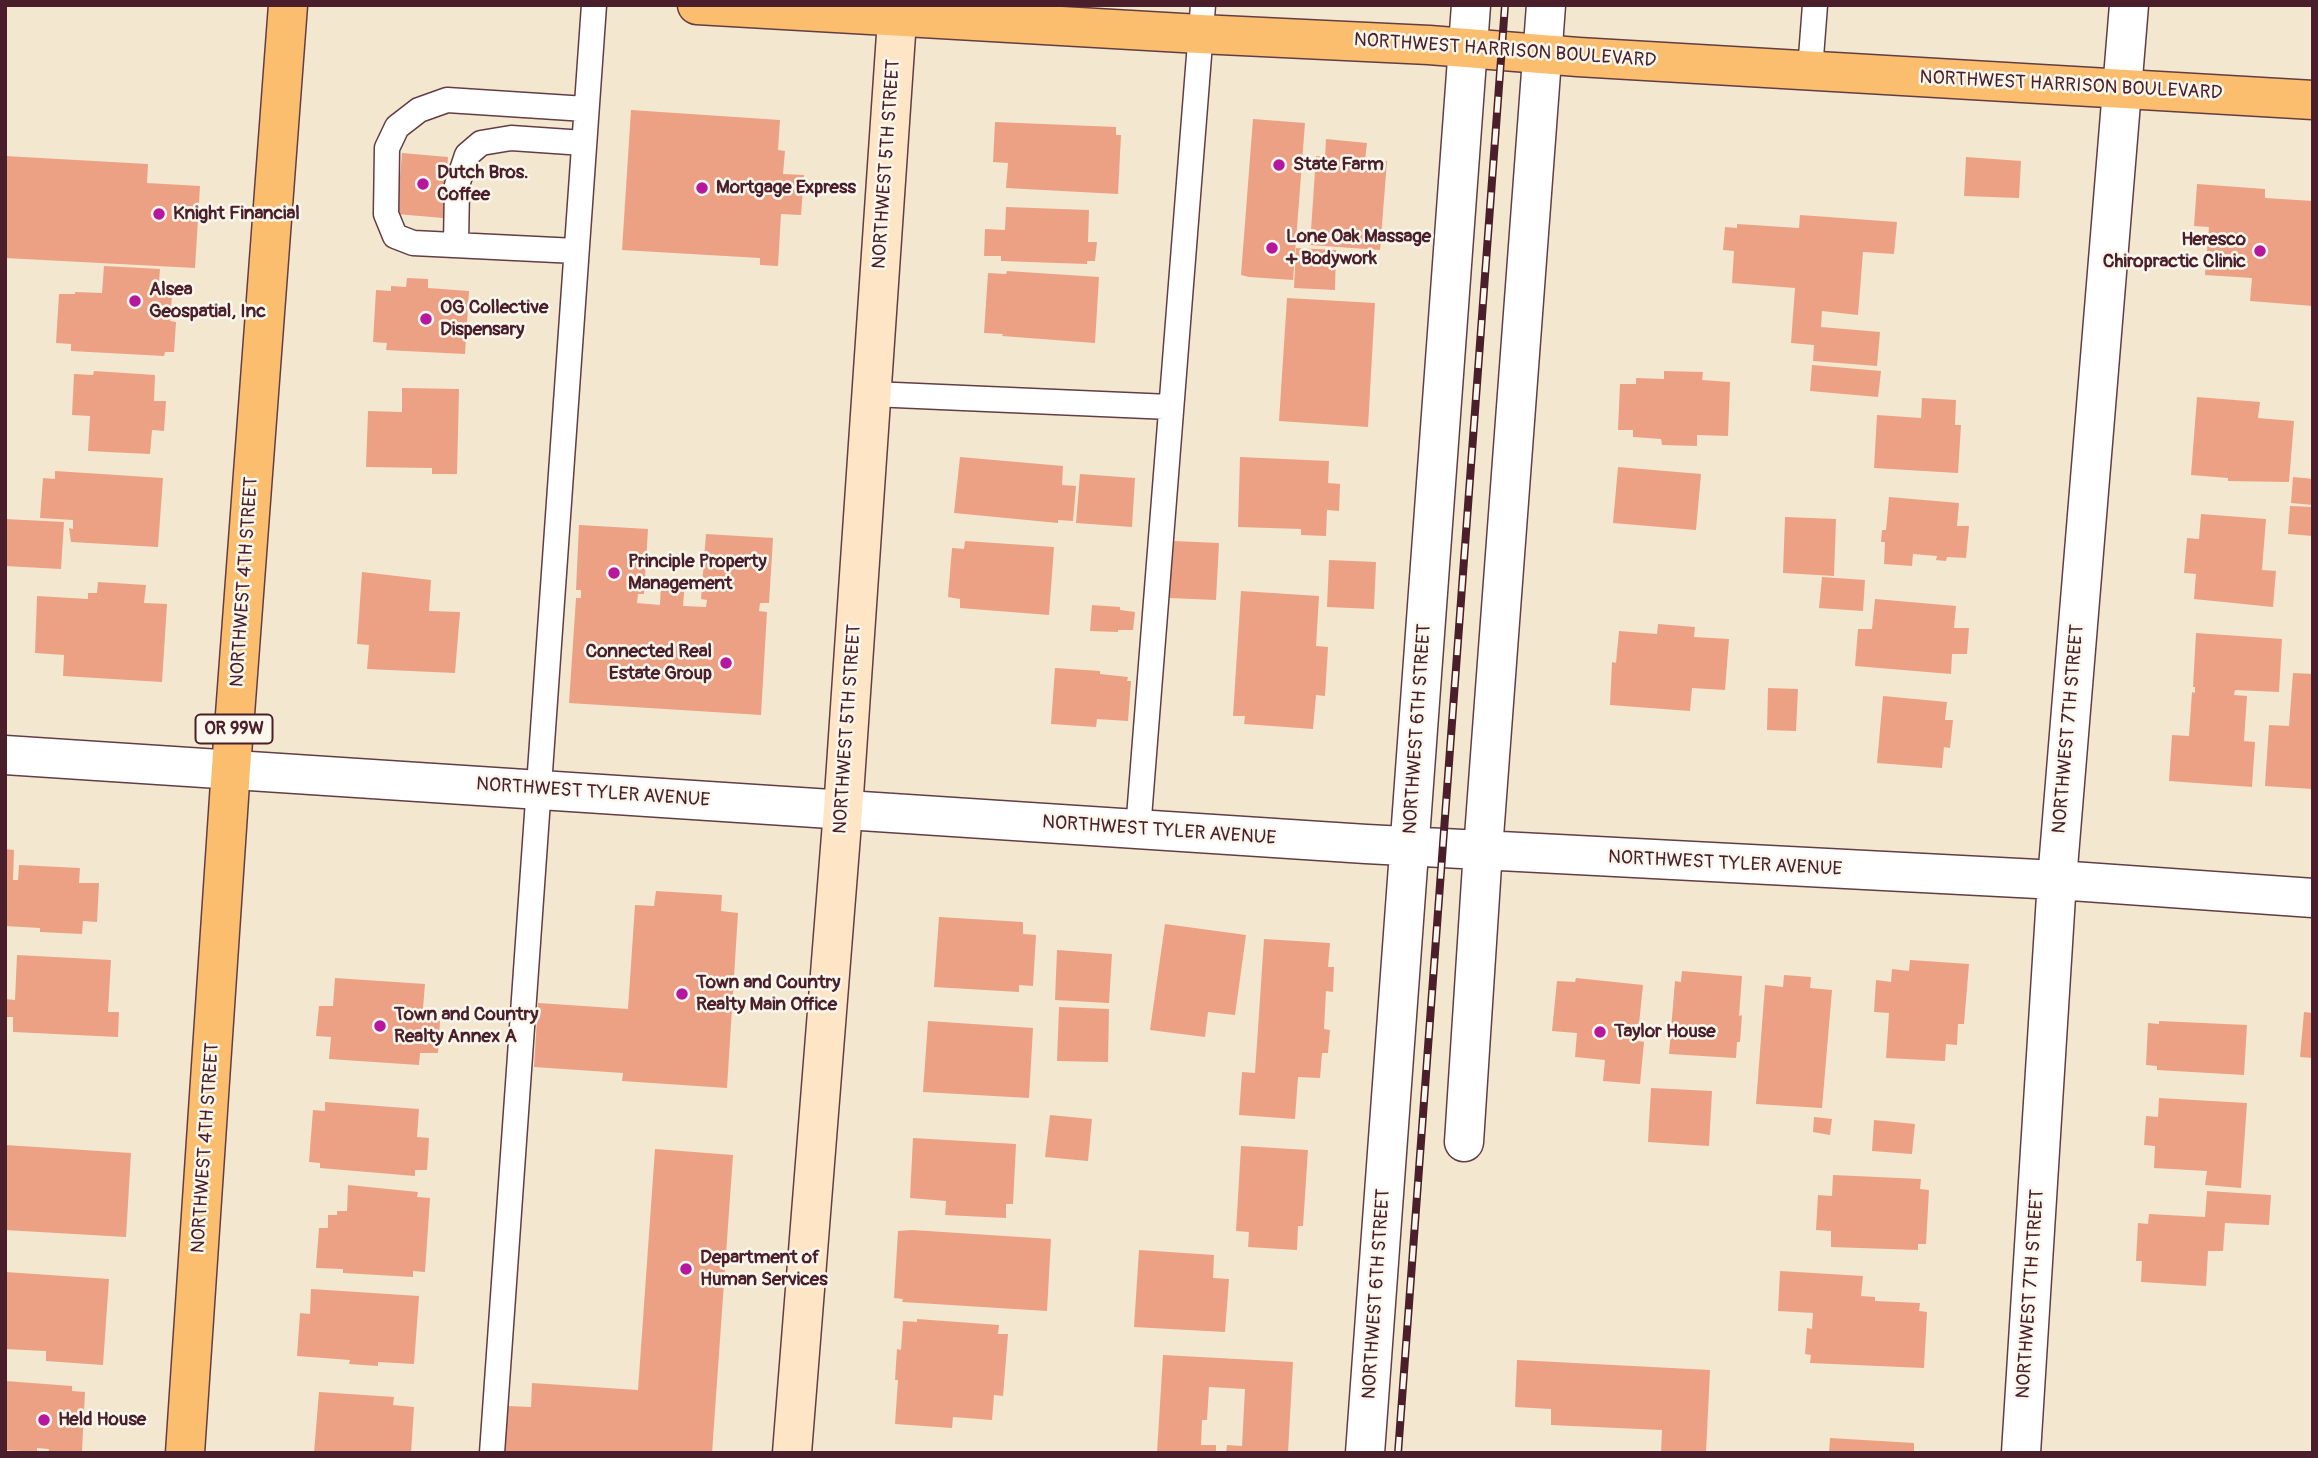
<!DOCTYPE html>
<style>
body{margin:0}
#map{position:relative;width:2318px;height:1458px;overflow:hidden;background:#f3e7cf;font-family:Pangolin,sans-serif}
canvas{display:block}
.frame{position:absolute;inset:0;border:7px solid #4a1f2b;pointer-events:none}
</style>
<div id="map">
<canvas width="2318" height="1458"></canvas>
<div class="frame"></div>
</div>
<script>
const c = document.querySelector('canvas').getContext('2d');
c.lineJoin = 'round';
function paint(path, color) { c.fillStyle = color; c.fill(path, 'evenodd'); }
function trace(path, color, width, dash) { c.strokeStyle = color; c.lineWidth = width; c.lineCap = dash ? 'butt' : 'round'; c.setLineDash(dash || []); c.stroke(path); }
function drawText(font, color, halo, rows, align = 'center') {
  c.font = font + ' Pangolin,sans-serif'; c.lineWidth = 5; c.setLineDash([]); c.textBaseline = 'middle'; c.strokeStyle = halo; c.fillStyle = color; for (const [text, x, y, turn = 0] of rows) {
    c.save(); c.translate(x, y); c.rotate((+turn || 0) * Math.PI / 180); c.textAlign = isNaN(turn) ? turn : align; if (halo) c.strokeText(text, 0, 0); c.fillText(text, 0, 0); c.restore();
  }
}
const building = new Path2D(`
 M 631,110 L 780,120 L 778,150 L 785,151 L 783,174 L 804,175 L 801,215 L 781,214 L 778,266 L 760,265 L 760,258 L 622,250 Z
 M 1253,119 L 1305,123 L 1293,280 L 1249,277 L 1241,275 Z
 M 995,122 L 1116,127 L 1116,135 L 1121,135 L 1118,194 L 1006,188 L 1008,163 L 993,162 Z
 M 1326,139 L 1367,143 L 1365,160 L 1387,161 L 1380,250 L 1310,245 L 1316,156 L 1325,157 Z
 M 402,153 L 448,157 L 443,218 L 397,214 Z
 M 5,156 L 148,164 L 147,183 L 200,186 L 195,268 L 5,258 Z
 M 1966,157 L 2021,161 L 2019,198 L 1964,196 Z
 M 2197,184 L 2265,189 L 2265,198 L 2313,201 L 2313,306 L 2250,301 L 2252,278 L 2205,275 L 2209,227 L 2194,226 Z
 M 1006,207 L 1089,210 L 1088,242 L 1097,242 L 1095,261 L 1087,261 L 1087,264 L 1001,261 L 1001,256 L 984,256 L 985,229 L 1005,230 Z
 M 1800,215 L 1897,222 L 1894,254 L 1863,252 L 1858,315 L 1822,311 L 1821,327 L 1880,332 L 1877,366 L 1813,361 L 1814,345 L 1791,343 L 1795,288 L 1732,283 L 1734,251 L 1723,250 L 1725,227 L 1737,228 L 1737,224 L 1799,228 Z
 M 1296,248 L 1336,250 L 1335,290 L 1294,288 Z
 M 104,266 L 160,269 L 158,295 L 172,295 L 170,321 L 176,322 L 174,352 L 165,352 L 164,356 L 71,351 L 71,344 L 56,343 L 59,294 L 75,294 L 75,292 L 102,293 Z
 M 1007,271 L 1099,277 L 1095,343 L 1002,336 L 1003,334 L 984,333 L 988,273 L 1006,274 Z
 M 407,278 L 428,279 L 428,288 L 469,291 L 465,354 L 386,350 L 387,343 L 373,342 L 376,290 L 391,291 L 391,286 L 406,287 Z
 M 1287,298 L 1375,303 L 1368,427 L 1279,421 Z
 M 1812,365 L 1881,371 L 1878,397 L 1810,391 Z
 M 94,371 L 155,375 L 154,401 L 166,401 L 164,431 L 152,430 L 150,454 L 88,451 L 90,416 L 72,415 L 74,374 L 93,375 Z
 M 1664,371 L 1703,372 L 1702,380 L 1730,382 L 1728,436 L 1697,435 L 1697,446 L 1662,445 L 1661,439 L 1633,437 L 1633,430 L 1618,430 L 1620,384 L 1636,384 L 1636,378 L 1664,379 Z
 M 402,388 L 459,389 L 457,474 L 432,474 L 432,468 L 366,467 L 368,411 L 402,412 Z
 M 2197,397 L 2260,402 L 2258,418 L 2294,421 L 2289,482 L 2228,481 L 2228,478 L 2191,475 Z
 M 1922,398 L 1956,400 L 1955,425 L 1961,425 L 1958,473 L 1874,468 L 1877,415 L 1921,418 Z
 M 960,457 L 1063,466 L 1062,485 L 1076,486 L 1073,521 L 1058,520 L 1058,523 L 954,513 Z
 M 1240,457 L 1329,461 L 1328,483 L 1340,484 L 1339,511 L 1327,510 L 1326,536 L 1301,535 L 1301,529 L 1238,527 Z
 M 1618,467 L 1701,474 L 1696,530 L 1613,523 Z
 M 55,471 L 163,478 L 158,547 L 71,542 L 69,528 L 73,529 L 73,520 L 40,518 L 43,478 L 55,479 Z
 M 1080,474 L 1135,478 L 1132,527 L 1076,523 Z
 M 2293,477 L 2313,479 L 2313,505 L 2291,503 Z
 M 1889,497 L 1959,503 L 1957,526 L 1969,526 L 1966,558 L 1947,557 L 1946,561 L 1936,560 L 1937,556 L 1913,554 L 1912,566 L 1884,564 L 1885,542 L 1881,542 L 1882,530 L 1886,530 Z
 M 2290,506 L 2313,507 L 2313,536 L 2288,534 Z
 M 2201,514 L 2266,519 L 2262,570 L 2276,571 L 2273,607 L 2194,599 L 2196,574 L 2184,573 L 2187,538 L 2199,539 Z
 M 1785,517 L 1836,519 L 1834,576 L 1783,573 Z
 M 5,519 L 64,522 L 61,569 L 5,566 Z
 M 579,525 L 648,529 L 644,594 L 638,594 L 637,603 L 660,605 L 661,580 L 685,581 L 683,606 L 706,607 L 707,600 L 701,599 L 706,534 L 773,538 L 769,603 L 760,603 L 759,611 L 767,612 L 761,715 L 569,703 L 576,598 L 581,598 L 581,590 L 576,590 Z
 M 965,541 L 1054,547 L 1049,615 L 960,608 L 960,599 L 948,597 L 952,548 L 964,549 Z
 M 1173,541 L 1219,543 L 1216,600 L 1169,598 Z
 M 1329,560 L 1376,562 L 1374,609 L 1327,607 Z
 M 362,572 L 431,580 L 429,611 L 460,612 L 455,673 L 367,669 L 369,645 L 357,644 Z
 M 1822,577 L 1865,580 L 1863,611 L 1819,608 Z
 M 98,582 L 146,585 L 144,603 L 167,604 L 162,682 L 63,676 L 64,655 L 35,653 L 37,596 L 88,599 L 88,593 L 97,593 Z
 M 1241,591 L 1319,596 L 1316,646 L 1328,647 L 1325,696 L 1316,695 L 1313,729 L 1244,724 L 1245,716 L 1233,716 Z
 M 1875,599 L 1956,606 L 1954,628 L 1969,628 L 1967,654 L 1952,654 L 1951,674 L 1855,666 L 1858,629 L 1872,629 Z
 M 1092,605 L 1120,607 L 1120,610 L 1135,612 L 1133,630 L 1118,630 L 1118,632 L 1090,631 Z
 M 1658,624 L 1695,627 L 1694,637 L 1729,639 L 1725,690 L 1692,688 L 1690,711 L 1610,705 L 1612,662 L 1616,663 L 1619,631 L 1657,634 Z
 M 2196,633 L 2282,639 L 2279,692 L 2235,690 L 2234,695 L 2247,696 L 2244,741 L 2255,742 L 2252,787 L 2169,781 L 2172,735 L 2189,736 L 2192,692 L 2195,693 L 2195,687 L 2193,687 Z
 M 1055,668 L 1100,671 L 1100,674 L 1128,677 L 1127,681 L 1131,681 L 1128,721 L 1097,719 L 1096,727 L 1051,724 Z
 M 2293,673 L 2313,674 L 2313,789 L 2265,786 L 2269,725 L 2289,726 Z
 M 1768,688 L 1798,689 L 1796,731 L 1767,730 Z
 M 1883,696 L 1947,702 L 1945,720 L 1953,720 L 1950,748 L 1944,747 L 1942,768 L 1877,763 Z
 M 5,849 L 14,850 L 13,880 L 18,880 L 19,865 L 80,868 L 79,883 L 99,883 L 97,922 L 83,921 L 82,934 L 40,932 L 40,928 L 5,926 Z
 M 656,891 L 722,895 L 721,911 L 738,913 L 727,1088 L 622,1081 L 623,1073 L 534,1067 L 538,1003 L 628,1009 L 635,905 L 654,906 Z
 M 939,917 L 1023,922 L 1023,934 L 1036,935 L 1033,986 L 1019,985 L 1019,992 L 934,987 Z
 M 1165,924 L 1246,935 L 1235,1015 L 1208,1012 L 1205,1037 L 1150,1030 Z
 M 1264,939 L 1330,943 L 1328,967 L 1334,967 L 1333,992 L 1326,991 L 1324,1029 L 1330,1030 L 1328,1053 L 1322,1053 L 1320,1078 L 1298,1077 L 1295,1119 L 1239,1115 L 1242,1072 L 1255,1073 Z
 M 1057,950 L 1112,954 L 1109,1003 L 1055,1000 Z
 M 17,955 L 111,960 L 108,1012 L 119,1012 L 118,1037 L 13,1032 L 13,1017 L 5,1017 L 5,999 L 15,1000 Z
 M 1910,960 L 1969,964 L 1964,1024 L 1958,1024 L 1957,1045 L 1946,1044 L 1945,1061 L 1886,1058 L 1889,1013 L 1874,1012 L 1876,980 L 1891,982 L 1892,969 L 1909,971 Z
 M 1682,971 L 1742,976 L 1739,1016 L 1742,1015 L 1740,1042 L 1737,1042 L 1736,1058 L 1669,1054 L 1675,981 L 1681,982 Z
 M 1784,975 L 1811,977 L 1810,988 L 1832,990 L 1822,1108 L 1756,1104 L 1765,985 L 1783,987 Z
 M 335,978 L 425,984 L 422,1020 L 440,1021 L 438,1053 L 420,1053 L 419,1065 L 329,1059 L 331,1037 L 316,1036 L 319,1006 L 333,1006 Z
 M 1576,978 L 1643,985 L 1639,1024 L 1635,1024 L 1634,1040 L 1644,1042 L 1640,1084 L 1603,1081 L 1605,1060 L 1575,1057 L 1577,1033 L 1552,1031 L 1557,981 L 1575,982 Z
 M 1059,1007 L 1109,1009 L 1108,1062 L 1057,1061 Z
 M 2304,1012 L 2313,1013 L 2313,1058 L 2300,1057 Z
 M 928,1021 L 1033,1028 L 1029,1098 L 923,1092 Z
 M 2159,1021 L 2247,1025 L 2244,1075 L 2157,1070 L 2157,1066 L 2146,1065 L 2148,1023 L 2159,1024 Z
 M 1651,1088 L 1712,1091 L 1709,1146 L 1648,1142 Z
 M 2159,1098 L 2247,1103 L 2241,1188 L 2205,1185 L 2207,1171 L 2154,1168 L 2155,1146 L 2144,1145 L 2146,1116 L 2158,1117 Z
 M 325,1102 L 419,1109 L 417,1137 L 429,1138 L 427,1170 L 415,1170 L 415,1176 L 320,1168 L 320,1163 L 309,1162 L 313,1110 L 325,1111 Z
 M 1050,1115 L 1092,1119 L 1088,1161 L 1045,1157 Z
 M 1814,1117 L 1832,1119 L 1830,1135 L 1813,1132 Z
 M 1874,1120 L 1915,1124 L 1912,1154 L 1872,1151 Z
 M 913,1138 L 1016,1144 L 1013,1204 L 1006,1204 L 1006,1218 L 945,1215 L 946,1201 L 910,1198 Z
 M 5,1145 L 131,1153 L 126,1237 L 5,1230 Z
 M 1241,1146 L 1308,1150 L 1303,1226 L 1298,1226 L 1297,1250 L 1248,1247 L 1249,1232 L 1236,1231 Z
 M 655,1149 L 733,1155 L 712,1453 L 505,1453 L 508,1406 L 531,1407 L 532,1383 L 638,1390 Z
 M 1833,1175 L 1921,1179 L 1920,1189 L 1929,1190 L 1926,1244 L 1918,1244 L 1918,1250 L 1831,1247 L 1831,1231 L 1816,1230 L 1818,1195 L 1832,1196 Z
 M 348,1185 L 418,1192 L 417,1197 L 430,1198 L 425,1272 L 413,1271 L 413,1277 L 343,1273 L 343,1269 L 316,1268 L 319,1228 L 328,1228 L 328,1215 L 337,1215 L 337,1211 L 347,1211 Z
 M 2207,1191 L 2271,1195 L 2269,1225 L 2225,1223 L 2223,1251 L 2208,1251 L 2206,1286 L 2141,1282 L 2142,1261 L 2136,1261 L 2138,1223 L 2148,1224 L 2149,1214 L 2205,1217 Z
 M 912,1230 L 1051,1239 L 1047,1311 L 902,1302 L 903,1299 L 894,1298 L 898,1231 Z
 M 1139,1250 L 1214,1255 L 1213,1278 L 1229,1279 L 1225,1332 L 1134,1327 Z
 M 1780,1271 L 1863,1276 L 1861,1296 L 1875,1297 L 1875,1301 L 1920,1303 L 1919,1311 L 1927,1312 L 1924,1368 L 1810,1363 L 1811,1355 L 1805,1354 L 1807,1328 L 1812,1329 L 1813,1313 L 1778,1311 Z
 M 5,1272 L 109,1279 L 103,1365 L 46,1361 L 46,1351 L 5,1349 Z
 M 311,1289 L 419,1296 L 414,1364 L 378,1362 L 378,1366 L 349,1364 L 350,1360 L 297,1356 L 300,1313 L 310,1314 Z
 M 917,1319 L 999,1325 L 998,1334 L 1008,1334 L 1003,1396 L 994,1395 L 992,1420 L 953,1417 L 952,1428 L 895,1424 L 898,1380 L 895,1380 L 897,1349 L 901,1350 L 903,1321 L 917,1322 Z
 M 1163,1355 L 1293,1362 L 1288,1453 L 1226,1453 L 1227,1445 L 1242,1446 L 1245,1389 L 1209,1387 L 1207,1420 L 1202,1420 L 1201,1445 L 1216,1445 L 1216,1453 L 1157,1453 Z
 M 1517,1360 L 1710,1370 L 1706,1453 L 1661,1453 L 1662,1430 L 1551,1425 L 1551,1409 L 1515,1407 Z
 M 5,1381 L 72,1386 L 72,1391 L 85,1392 L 82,1451 L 48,1453 L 49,1449 L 37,1448 L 37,1452 L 5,1450 Z
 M 319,1392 L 394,1397 L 393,1405 L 414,1407 L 411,1453 L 314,1453 Z
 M 1830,1438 L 1914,1443 L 1914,1453 L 1829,1453 Z`);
const lane = new Path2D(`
 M 1810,70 L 1815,5
 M 456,245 L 457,185 L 467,155 L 481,143 L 511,138 L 584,143
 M 576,251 L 413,243 L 395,236 L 386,214 L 387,148 L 397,127 L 419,110 L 447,100 L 586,109
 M 872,394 L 1170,407
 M 1138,830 L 1203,5
 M 492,1453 L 594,5`);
const street = new Path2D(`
 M 5,755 L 1366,844 L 2057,880 L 2313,898
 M 1464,1142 L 1483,850 L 1546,5
 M 1365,1453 L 1471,5
 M 2021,1453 L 2057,880 L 2129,5`);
const secondary = new Path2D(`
 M 792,1453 L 843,810 L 898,5`);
const primary = new Path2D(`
 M 697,5 L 1200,34 L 1429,45 L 1578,57 L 2313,100`);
const highway = new Path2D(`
 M 185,1453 L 231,768 L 288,5`);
const rail = new Path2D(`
 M 1398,1453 L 1505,5`);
const markers = [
 [1279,165,7,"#b5179e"],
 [423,184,7,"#b5179e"],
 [702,188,7,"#b5179e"],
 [159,214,7,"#b5179e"],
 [1272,248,7,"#b5179e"],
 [2260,251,7,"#b5179e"],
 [135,301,7,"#b5179e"],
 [426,319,7,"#b5179e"],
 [614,573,7,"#b5179e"],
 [726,663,7,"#b5179e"],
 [682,994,7,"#b5179e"],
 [380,1026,7,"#b5179e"],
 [1600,1032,7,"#b5179e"],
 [686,1269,7,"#b5179e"],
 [44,1420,7,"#b5179e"]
];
const shields = [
 [234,729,77]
];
const shieldNames = [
 ["OR 99W",234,729]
];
const streetNames = [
 ["NORTHWEST HARRISON BOULEVARD",1505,51,4],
 ["NORTHWEST HARRISON BOULEVARD",2071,86,3],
 ["NORTHWEST 5TH STREET",887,164,-86],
 ["NORTHWEST 4TH STREET",245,582,-86],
 ["NORTHWEST 5TH STREET",848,729,-86],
 ["NORTHWEST 6TH STREET",1418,729,-86],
 ["NORTHWEST 7TH STREET",2069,729,-85],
 ["NORTHWEST TYLER AVENUE",593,793,4],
 ["NORTHWEST TYLER AVENUE",1159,831,4],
 ["NORTHWEST TYLER AVENUE",1725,864,3],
 ["NORTHWEST 4TH STREET",206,1148,-86],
 ["NORTHWEST 6TH STREET",1377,1294,-86],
 ["NORTHWEST 7TH STREET",2031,1294,-86]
];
const poiNames = [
 ["State Farm",1293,165],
 ["Dutch Bros.",437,173],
 ["Coffee",437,195],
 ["Mortgage Express",716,188],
 ["Knight Financial",173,214],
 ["Lone Oak Massage",1286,237],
 ["+ Bodywork",1286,259],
 ["Heresco",2246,240,"right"],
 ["Chiropractic Clinic",2246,262,"right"],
 ["Alsea",149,290],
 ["Geospatial, Inc",149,312],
 ["OG Collective",440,308],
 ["Dispensary",440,330],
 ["Principle Property",628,562],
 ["Management",628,584],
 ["Connected Real",712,652,"right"],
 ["Estate Group",712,674,"right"],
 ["Town and Country",696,983],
 ["Realty Main Office",696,1005],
 ["Town and Country",394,1015],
 ["Realty Annex A",394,1037],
 ["Taylor House",1614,1032],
 ["Department of",700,1258],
 ["Human Services",700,1280],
 ["Held House",58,1420]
];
paint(building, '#eca185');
trace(lane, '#633d44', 27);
trace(street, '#633d44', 41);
trace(secondary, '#633d44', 41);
trace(primary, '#633d44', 41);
trace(highway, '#633d44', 41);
trace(lane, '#fff', 24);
trace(street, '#fff', 38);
trace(secondary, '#fde5c5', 38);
trace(primary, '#fbbd6e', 38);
trace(highway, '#fbbd6e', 38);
trace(rail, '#4a1f2b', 8);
trace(rail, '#fbf7ec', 5, [16]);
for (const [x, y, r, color] of markers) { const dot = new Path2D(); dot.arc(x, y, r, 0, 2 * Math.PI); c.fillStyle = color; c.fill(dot); trace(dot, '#fbf7ec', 2.5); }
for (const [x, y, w] of shields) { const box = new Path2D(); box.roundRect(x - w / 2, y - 14.5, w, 29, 5); c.fillStyle = '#fbf7ec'; c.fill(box); trace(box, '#4a1f2b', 2); }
drawText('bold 18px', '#4a1f2b', null, shieldNames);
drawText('19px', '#4a1f2b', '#fbf7ec', streetNames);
drawText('bold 19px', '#4a1f2b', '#fbf7ec', poiNames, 'left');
</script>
